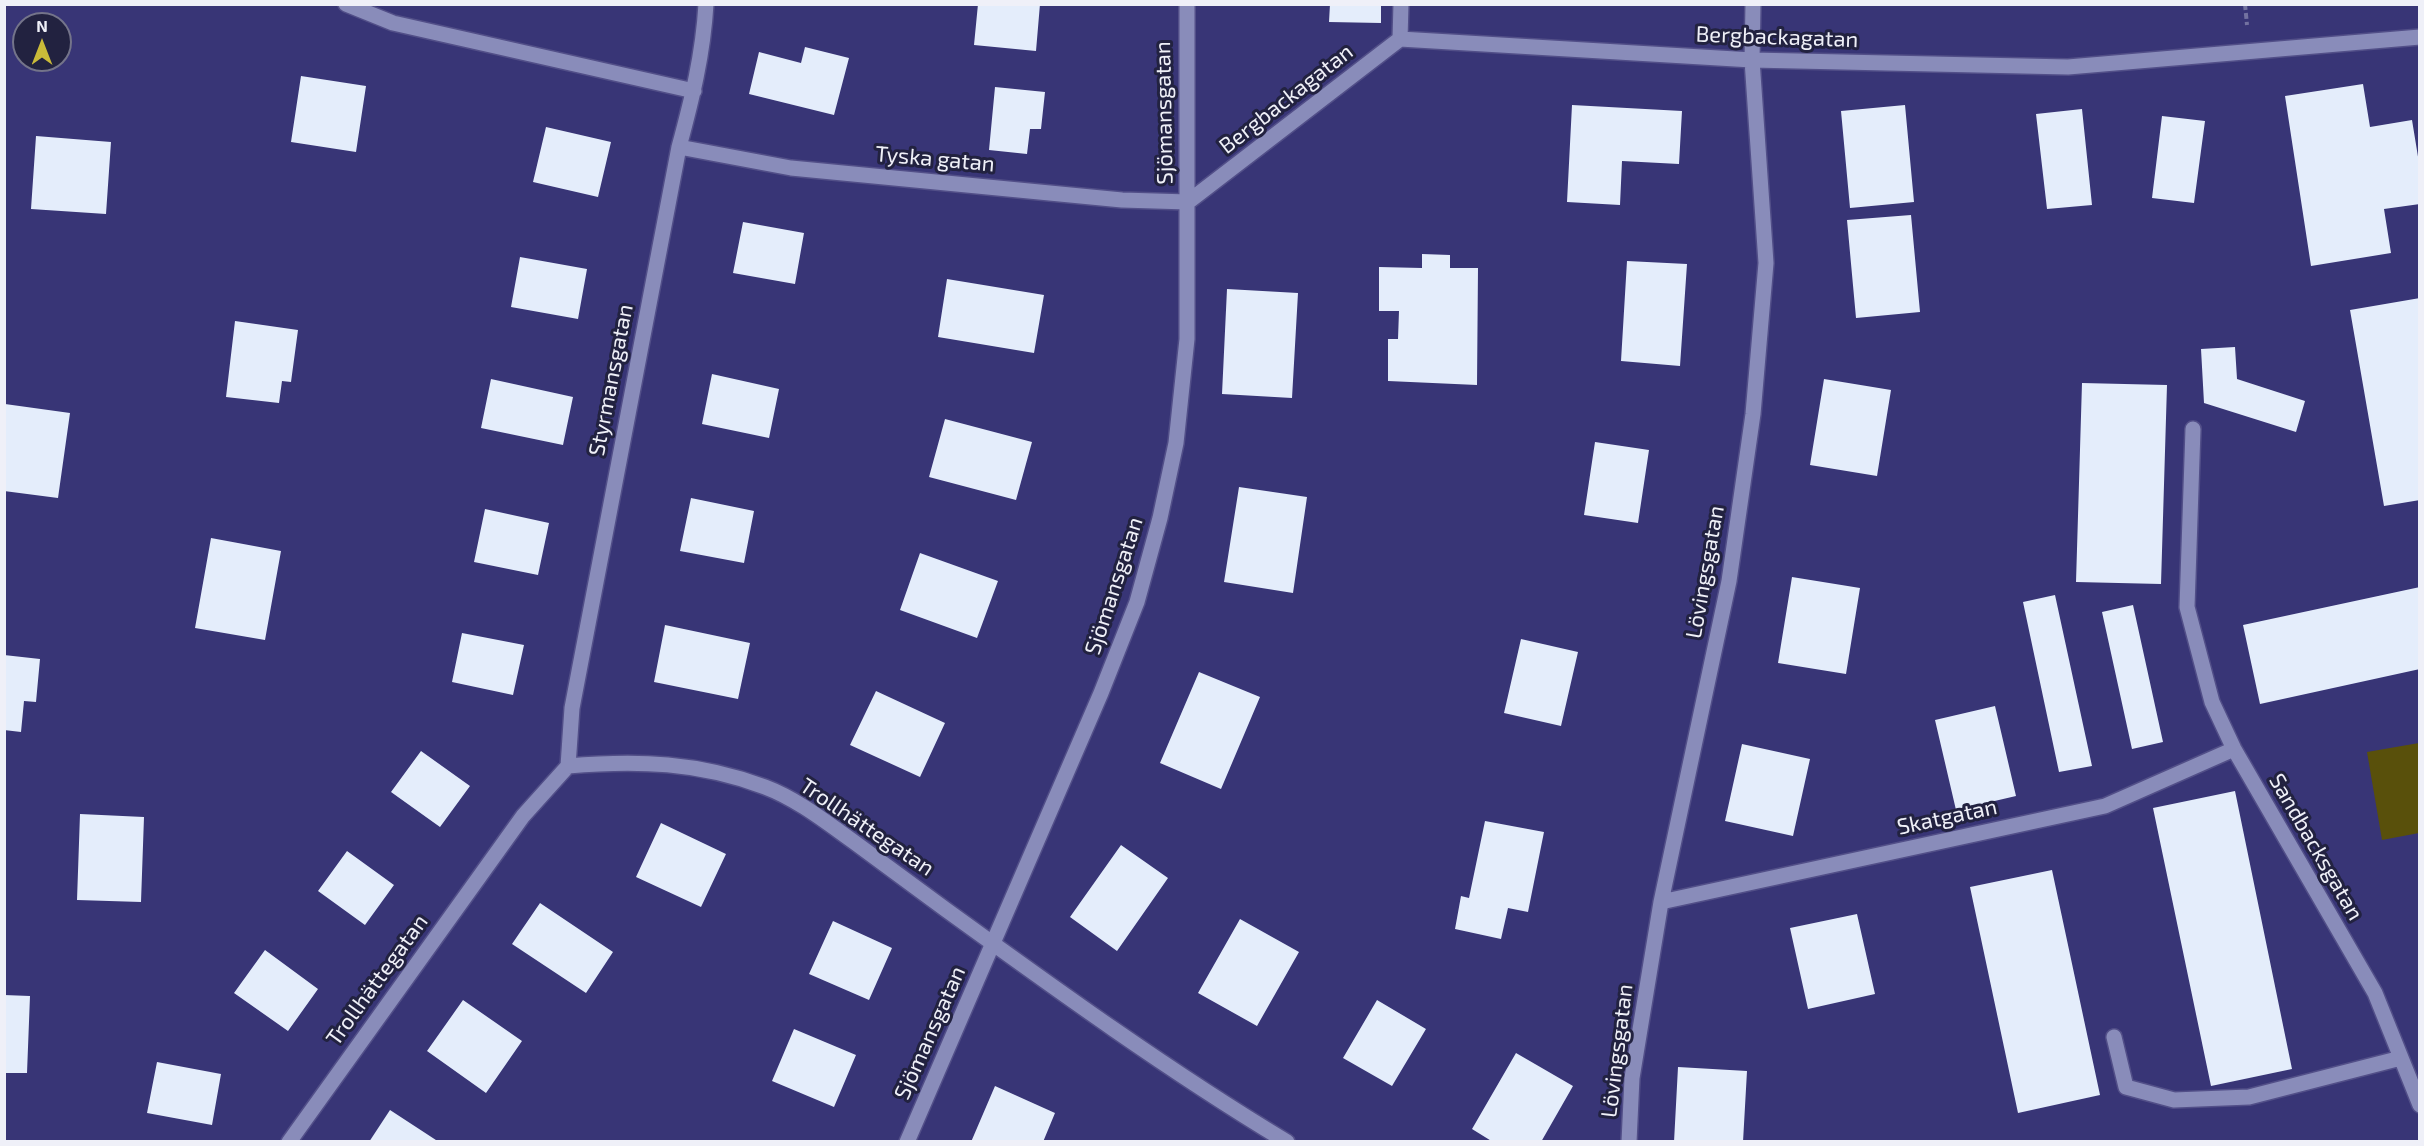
<!DOCTYPE html>
<meta charset="utf-8">
<style>
body{margin:0}
#map{position:relative;width:2424px;height:1146px;overflow:hidden;background:#383576;font-family:"Exo 2",sans-serif}
canvas{display:block}
.frame{position:absolute;inset:0;border:6px solid #eff0f8;pointer-events:none}
.north{position:absolute;left:12px;top:12px;width:60px;height:60px;box-sizing:border-box;background:#222240;border:2px solid #74748a;border-radius:50%;rotate:0deg;font-size:16px;font-weight:700;line-height:24px;text-align:center;color:#eff0f8}
.north::after{content:'';display:block;margin:auto;width:21px;height:27px;background:#caba39;clip-path:polygon(50% 0,100% 100%,50% 72%,0 100%)}
</style>
<div id="map">
<canvas width="2424" height="1146"></canvas>
<div class="frame"></div>
<div class="north">N</div>
</div>
<script>
const c = document.querySelector('canvas').getContext('2d');
c.lineJoin = 'round';
function paint(path, color) { c.fillStyle = color; c.fill(path, 'evenodd'); }
function trace(path, color, width, dash) { c.strokeStyle = color; c.lineWidth = width; c.lineCap = dash ? 'butt' : 'round'; c.setLineDash(dash || []); c.stroke(path); }
function drawText(font, color, halo, rows, align = 'center') {
  c.font = font + ' "Exo 2",sans-serif'; c.lineWidth = 6; c.setLineDash([]); c.textBaseline = 'middle'; c.strokeStyle = halo; c.fillStyle = color; for (const [text, x, y, turn = 0] of rows) {
    c.save(); c.translate(x, y); c.rotate((+turn || 0) * Math.PI / 180); c.textAlign = isNaN(turn) ? turn : align; if (halo) c.strokeText(text, 0, 0); c.fillText(text, 0, 0); c.restore();
  }
}
const green = new Path2D(`
 M 2419,743 L 2419,833 L 2382,840 L 2367,752 Z`);
const building = new Path2D(`
 M 978,4 L 1040,4 L 1036,51 L 974,45 Z
 M 1330,4 L 1381,4 L 1381,23 L 1329,22 Z
 M 805,47 L 849,58 L 834,115 L 749,94 L 759,52 L 801,63 Z
 M 301,76 L 366,86 L 356,152 L 291,142 Z
 M 2363,84 L 2370,127 L 2412,120 L 2420,169 L 2420,204 L 2384,209 L 2391,253 L 2311,266 L 2285,96 Z
 M 995,87 L 1045,92 L 1041,129 L 1030,129 L 1027,154 L 989,150 Z
 M 1572,105 L 1682,111 L 1679,164 L 1622,161 L 1620,205 L 1567,202 Z
 M 1905,105 L 1914,202 L 1850,208 L 1841,111 Z
 M 2082,109 L 2092,205 L 2047,209 L 2036,114 Z
 M 2162,116 L 2205,121 L 2194,203 L 2152,198 Z
 M 546,127 L 611,142 L 598,197 L 533,182 Z
 M 36,136 L 111,142 L 106,214 L 31,209 Z
 M 1911,215 L 1920,312 L 1856,318 L 1847,220 Z
 M 743,222 L 804,233 L 795,284 L 733,273 Z
 M 1422,254 L 1450,255 L 1450,268 L 1478,268 L 1477,385 L 1388,381 L 1388,339 L 1398,339 L 1399,311 L 1379,311 L 1379,267 L 1422,268 Z
 M 520,257 L 587,269 L 578,319 L 511,307 Z
 M 1627,261 L 1687,264 L 1680,366 L 1621,361 Z
 M 947,279 L 1044,295 L 1034,353 L 938,337 Z
 M 1227,289 L 1298,293 L 1292,398 L 1222,394 Z
 M 2420,298 L 2420,500 L 2384,506 L 2350,310 Z
 M 235,321 L 298,330 L 291,382 L 282,381 L 279,403 L 226,397 Z
 M 2235,347 L 2237,379 L 2305,401 L 2296,432 L 2204,403 L 2201,349 Z
 M 712,374 L 779,389 L 769,438 L 702,424 Z
 M 491,379 L 573,397 L 563,445 L 481,428 Z
 M 1824,379 L 1891,390 L 1877,476 L 1810,465 Z
 M 2082,383 L 2167,385 L 2161,584 L 2076,582 Z
 M 5,404 L 70,413 L 58,498 L 4,491 Z
 M 945,419 L 1032,442 L 1016,500 L 929,477 Z
 M 1595,442 L 1649,450 L 1638,523 L 1584,515 Z
 M 1239,487 L 1307,497 L 1293,593 L 1224,582 Z
 M 691,498 L 754,511 L 744,563 L 680,551 Z
 M 485,509 L 549,523 L 538,575 L 474,562 Z
 M 211,538 L 281,551 L 265,640 L 195,628 Z
 M 920,553 L 998,581 L 977,638 L 900,610 Z
 M 1792,577 L 1860,588 L 1846,674 L 1778,663 Z
 M 2420,587 L 2420,669 L 2260,704 L 2243,625 Z
 M 2055,595 L 2092,766 L 2059,772 L 2023,602 Z
 M 2133,605 L 2163,742 L 2132,749 L 2102,612 Z
 M 665,625 L 750,643 L 738,699 L 654,682 Z
 M 462,633 L 524,645 L 513,695 L 452,682 Z
 M 1521,639 L 1578,652 L 1561,726 L 1504,713 Z
 M 4,655 L 40,659 L 36,702 L 24,701 L 21,732 L 4,730 Z
 M 1199,672 L 1260,697 L 1221,789 L 1160,763 Z
 M 876,691 L 945,723 L 920,777 L 850,745 Z
 M 1995,706 L 2016,796 L 1956,810 L 1935,720 Z
 M 1742,744 L 1810,759 L 1793,836 L 1725,821 Z
 M 421,751 L 470,786 L 440,827 L 391,792 Z
 M 2235,791 L 2292,1069 L 2211,1086 L 2153,808 Z
 M 80,814 L 144,817 L 141,902 L 77,900 Z
 M 1485,821 L 1544,832 L 1528,912 L 1508,908 L 1501,939 L 1455,929 L 1461,896 L 1469,898 Z
 M 661,823 L 726,854 L 701,907 L 636,877 Z
 M 1121,845 L 1168,878 L 1117,951 L 1070,917 Z
 M 347,851 L 394,885 L 365,925 L 318,891 Z
 M 2052,870 L 2100,1095 L 2018,1113 L 1970,887 Z
 M 540,903 L 613,952 L 586,993 L 512,944 Z
 M 1857,914 L 1875,994 L 1808,1009 L 1790,928 Z
 M 1240,919 L 1299,952 L 1257,1026 L 1198,993 Z
 M 833,921 L 892,948 L 869,1000 L 809,974 Z
 M 265,950 L 318,989 L 288,1031 L 234,993 Z
 M 4,995 L 30,996 L 27,1073 L 4,1073 Z
 M 463,1000 L 522,1041 L 486,1093 L 427,1051 Z
 M 1377,1000 L 1426,1029 L 1392,1086 L 1343,1058 Z
 M 794,1029 L 856,1055 L 834,1107 L 772,1081 Z
 M 1516,1053 L 1573,1086 L 1541,1142 L 1493,1142 L 1472,1129 Z
 M 157,1062 L 221,1074 L 212,1125 L 147,1113 Z
 M 1678,1067 L 1747,1071 L 1743,1142 L 1674,1142 Z
 M 995,1086 L 1055,1113 L 1043,1142 L 971,1142 Z
 M 390,1110 L 439,1142 L 369,1142 Z`);
const path = new Path2D(`
 M 2245,4 L 2247,25`);
const minor = new Path2D(`
 M 346,4 L 393,23 L 694,91
 M 1400,39 L 1401,4
 M 679,147 L 791,168 L 1122,200 L 1188,202 L 1400,39 L 1752,60 L 2068,67 L 2420,37
 M 2193,429 L 2187,607 L 2212,702 L 2234,749 L 2375,993 L 2420,1105
 M 568,766 L 572,708 L 679,147 C 692,99 703,55 706,4
 M 1661,902 L 2105,806 L 2234,749
 M 2114,1037 L 2126,1087 L 2174,1100 L 2249,1097 L 2401,1058
 M 289,1142 L 523,816 L 568,766 C 637,760 699,762 765,787 C 797,799 826,822 854,842 C 884,864 915,887 945,909 C 1057,990 1169,1071 1287,1142
 M 907,1142 L 1101,693 L 1137,602 L 1160,518 L 1176,443 L 1187,339 L 1187,4
 M 1629,1142 L 1632,1078 L 1661,902 L 1729,581 L 1753,414 L 1766,263 L 1752,60 L 1753,4`);
const streetNames = [
 ["Bergbackagatan",1777,37,2],
 ["Bergbackagatan",1286,99,-38],
 ["Sjömansgatan",1164,113,-91],
 ["Tyska gatan",935,159,5],
 ["Styrmansgatan",611,380,-79],
 ["Lövingsgatan",1705,572,-80],
 ["Sjömansgatan",1114,586,-72],
 ["Skatgatan",1947,817,-12],
 ["Trollhättegatan",867,827,34],
 ["Sandbacksgatan",2316,847,60],
 ["Trollhättegatan",377,980,-54],
 ["Sjömansgatan",930,1033,-66],
 ["Lövingsgatan",1617,1051,-83]
];
paint(green, '#59500b');
paint(building, '#e4edfb');
trace(minor, '#524f88', 18);
trace(path, '#7372a0', 4, [6, 3]);
trace(minor, '#898cba', 15);
drawText('22px', '#eff0f8', '#222240', streetNames);
</script>
